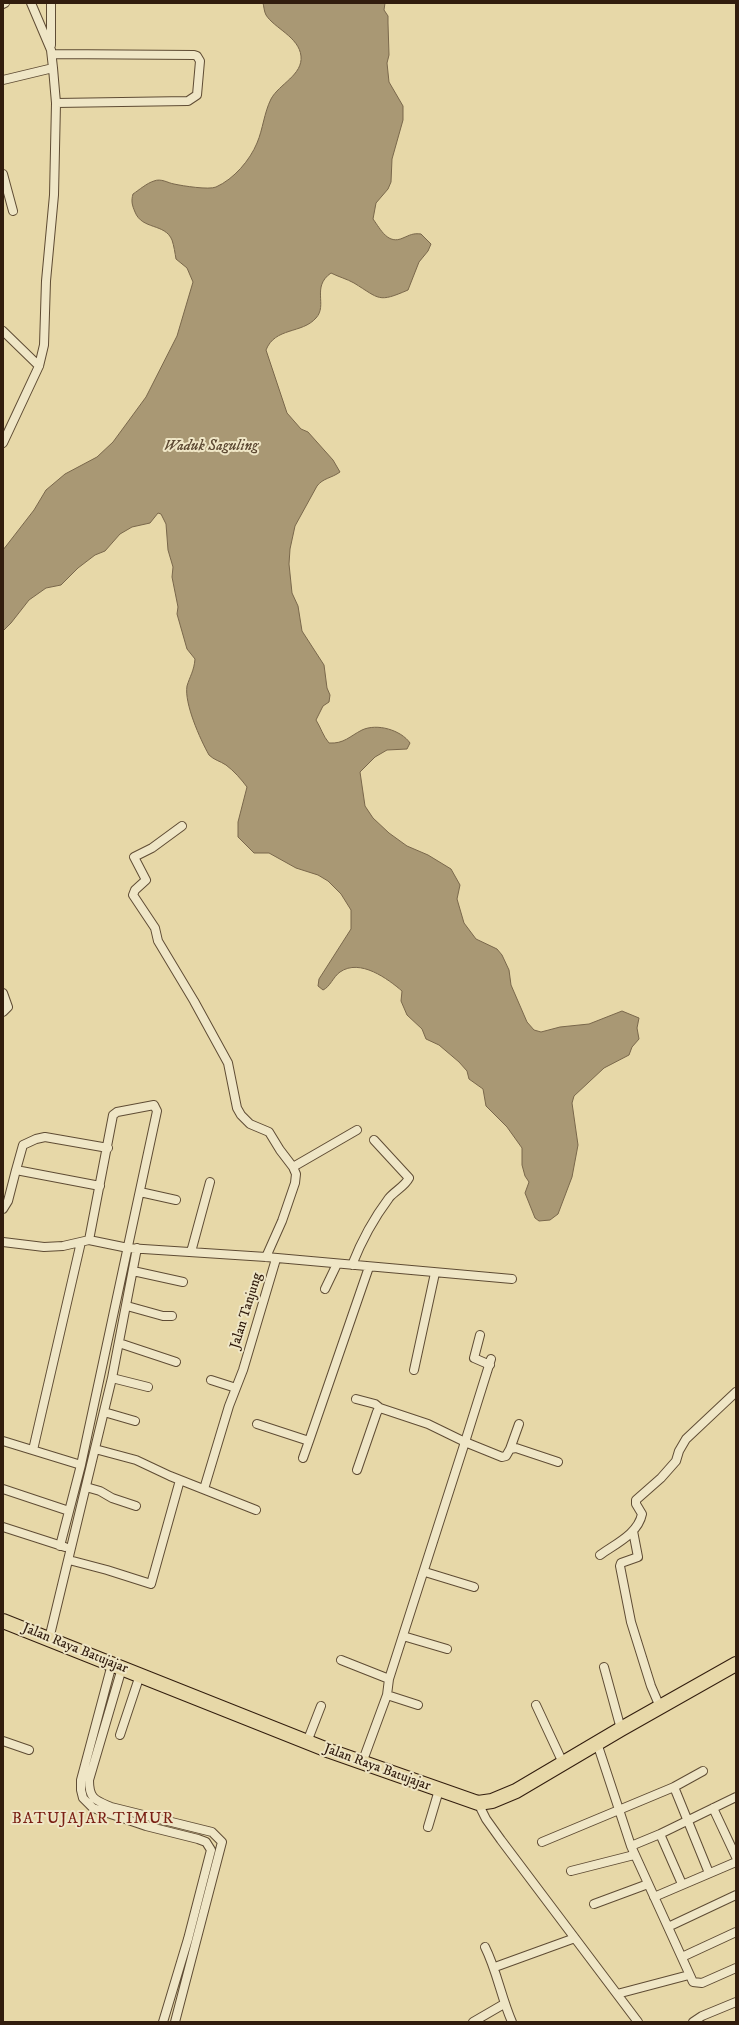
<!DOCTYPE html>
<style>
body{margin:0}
#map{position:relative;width:739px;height:2025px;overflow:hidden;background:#e7d8a8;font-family:"IM FELL DW Pica",serif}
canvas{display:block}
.frame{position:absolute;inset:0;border:4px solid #321d0e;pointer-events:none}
</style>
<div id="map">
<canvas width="739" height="2025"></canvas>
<div class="frame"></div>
</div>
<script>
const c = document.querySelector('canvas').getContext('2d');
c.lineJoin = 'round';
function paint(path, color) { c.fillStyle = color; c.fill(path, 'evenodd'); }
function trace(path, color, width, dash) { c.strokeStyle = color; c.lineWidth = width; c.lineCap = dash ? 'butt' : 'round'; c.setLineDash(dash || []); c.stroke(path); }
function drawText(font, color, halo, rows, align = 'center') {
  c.font = font + ' "IM FELL DW Pica",serif'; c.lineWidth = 4; c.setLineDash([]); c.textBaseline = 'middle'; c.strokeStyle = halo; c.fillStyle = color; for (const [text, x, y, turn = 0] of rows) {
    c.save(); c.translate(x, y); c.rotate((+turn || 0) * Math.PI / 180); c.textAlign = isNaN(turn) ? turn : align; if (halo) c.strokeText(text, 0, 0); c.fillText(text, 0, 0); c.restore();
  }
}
const water = new Path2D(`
 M 263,3 L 385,3 L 384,10 L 388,16 L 388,23 L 389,55 L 387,63 L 389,82 L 403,106 L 403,120 L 392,159 L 391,182 L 388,189 L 376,203 L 373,219 C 381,230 388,245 403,238 C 410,235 413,233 421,234 L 431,244 L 428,251 L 419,262 L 408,290 C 378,303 380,299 354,283 C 347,279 339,277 331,273 C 311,287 328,305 316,318 C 302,334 275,327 266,350 L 287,413 L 301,429 L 308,432 L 333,460 L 340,472 C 332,478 323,478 317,486 L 295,526 L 290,549 L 289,564 L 292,593 L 298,606 L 302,631 L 324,665 L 327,688 L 330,695 L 329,702 L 323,706 L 316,720 C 321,728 323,736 329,743 C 344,744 350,736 362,730 C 377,723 401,730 410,743 L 407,749 L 387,750 L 375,757 L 360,772 L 365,806 L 373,818 L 389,833 L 407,846 L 428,855 L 451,869 L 460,885 L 457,899 L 464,923 L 476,939 L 497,949 L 502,955 L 509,970 L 511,985 L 527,1022 L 534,1030 L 541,1032 L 560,1027 L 589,1024 L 622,1011 L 639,1018 L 637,1028 L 639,1039 L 632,1047 L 629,1055 L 604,1068 L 574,1096 L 572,1103 L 578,1145 L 572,1177 L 558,1214 L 550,1220 L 539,1221 L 535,1218 L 525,1193 L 529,1182 L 525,1176 L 522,1165 L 522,1148 L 507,1127 L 486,1106 L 483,1089 L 469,1079 L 467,1071 L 459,1062 L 439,1045 L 426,1039 L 422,1029 L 407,1015 L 401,1001 L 402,991 C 388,979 360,958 340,972 C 333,977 330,987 323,990 L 318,986 L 319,979 L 351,929 L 351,910 L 341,894 L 328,881 L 318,875 L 296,868 L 269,853 L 254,853 L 238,837 L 238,822 L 247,787 C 241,779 234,771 226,765 C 220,761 214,760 209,755 C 200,739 184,703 187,686 C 190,676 194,671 195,659 L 187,649 L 177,614 L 178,607 L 172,577 L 173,567 L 168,550 L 166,524 L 161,514 L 158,513 L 150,523 L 132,527 L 120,534 L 105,551 L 95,555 L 78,568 L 61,585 L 46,588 L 29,600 L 11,623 L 3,631 L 3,550 L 34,510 L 46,490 L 65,474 L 97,457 L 113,442 L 146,397 L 177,336 L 193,282 L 187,268 L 176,259 C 175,253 174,246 172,240 C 165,223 142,230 135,212 C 132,205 131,201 133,194 C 139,190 147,183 154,181 C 161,178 168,183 174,184 C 183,186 209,190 216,187 C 234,179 250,160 257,143 C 263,129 264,113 271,99 C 279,84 303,75 301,56 C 299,37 274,28 266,15 C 264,11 264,7 263,3 Z`);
const minor = new Path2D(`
 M 3,4 L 5,3
 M 51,45 L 51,3
 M 52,54 L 194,55 L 197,56 L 200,61 L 197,95 L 188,101 L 56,103
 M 3,80 L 53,68 L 51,50 L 31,3
 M 3,174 L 13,211
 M 3,331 L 39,366
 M 3,443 L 39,366 L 44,345 L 46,281 L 54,195 L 56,103 L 53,68
 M 182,826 L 152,848 L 134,857 L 146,880 L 135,890 L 133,895 L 155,928 L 158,941 L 194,1001 L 228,1063 L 237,1108 L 241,1115 L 250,1124 L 269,1132 L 280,1150 L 293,1167 L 296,1174 L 295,1183 L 282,1221 L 266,1257
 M 3,993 L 8,1007 L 3,1012
 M 293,1167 L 357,1130
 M 100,1186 L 16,1170 L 23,1145 L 36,1139 L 45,1137 L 108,1148
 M 140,1192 L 176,1200
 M 3,1209 L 8,1201 L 16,1170
 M 3,1242 L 44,1247 L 63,1246 L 89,1240 L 128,1248 L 266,1257 L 512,1279
 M 191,1252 L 210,1182
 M 352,1265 C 361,1242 374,1218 389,1198 C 395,1191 405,1186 409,1178 L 374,1140
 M 133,1271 L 183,1282
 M 325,1289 L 337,1264
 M 127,1306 L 163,1316 L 172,1316
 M 480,1335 L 474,1358 L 490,1365
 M 119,1343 L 176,1362
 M 491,1359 L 465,1442 L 502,1457 L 506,1456 L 510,1449 L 516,1448 L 558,1462
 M 414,1370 L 435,1273
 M 112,1378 L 148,1387
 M 211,1380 L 236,1388
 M 356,1399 L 375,1404 L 380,1408
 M 104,1412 L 135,1421
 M 257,1424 L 309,1441 L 369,1267
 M 3,1441 L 81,1465
 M 95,1449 L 136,1460 L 170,1476 L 256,1510
 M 510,1449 L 519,1424
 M 33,1450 L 81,1242
 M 303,1458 L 309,1441
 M 357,1470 L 377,1412 L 380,1408 L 428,1424 L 465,1442 L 389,1679 L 387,1695 L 362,1763
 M 86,1487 L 100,1491 L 112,1498 L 136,1506
 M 3,1489 L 69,1511
 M 204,1489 L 229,1406 L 243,1370 L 276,1259
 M 3,1527 L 65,1547
 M 633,1531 L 638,1557 L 621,1563 L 620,1566 L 631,1622 L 651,1686 L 660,1707
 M 60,1546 L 81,1465 L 157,1111 L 154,1105 L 117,1112 L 113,1115 L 89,1240
 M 600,1555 C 615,1544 638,1534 642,1514 L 636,1504 L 636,1500 L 661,1478 L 676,1461 L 679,1451 L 686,1439 L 736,1392
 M 69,1560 L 107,1570 L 151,1584 L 180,1480
 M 425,1572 L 474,1587
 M 403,1636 L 447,1649
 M 49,1639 L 112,1378 L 137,1248
 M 341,1660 L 389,1679
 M 112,1664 L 81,1780 L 81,1790 L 83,1798 L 93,1808 L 146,1826 L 198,1839 L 206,1842 L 211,1850 L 188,1939 L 163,2022
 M 604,1667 L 621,1729
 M 122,1668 L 89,1780 C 89,1799 95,1800 111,1807 L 212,1832 L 222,1842 L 175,2022
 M 387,1695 L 418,1705
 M 536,1705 L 563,1763
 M 120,1735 L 140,1675
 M 3,1741 L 29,1750
 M 307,1742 L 321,1706
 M 597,1743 L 631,1846 L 693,1982 L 702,1983 L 736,1968
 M 674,1787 L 709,1873
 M 478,1803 L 486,1819 L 501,1840 L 638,2022
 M 713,1808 L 736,1857
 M 428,1827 L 439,1790
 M 660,1834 L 682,1884
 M 542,1842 L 674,1787 L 703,1771
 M 631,1846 L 660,1834 L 736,1797
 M 571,1871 L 634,1855
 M 654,1897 L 736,1862
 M 594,1904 L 648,1884
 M 668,1927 L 736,1895
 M 485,1947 C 497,1971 501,1997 512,2022
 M 682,1957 L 736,1932
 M 495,1967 L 575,1938
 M 617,1994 L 689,1975
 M 473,2022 L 504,2004
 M 693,2022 L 702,2016 L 736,2002`);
const trunk = new Path2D(`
 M 3,1621 L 330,1751 L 478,1803 L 492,1801 L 516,1791 L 621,1729 L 736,1664`);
const streetNames = [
 ["Jalan Tanjung",247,1311,-73],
 ["Jalan Raya Batujajar",75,1649,22],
 ["Jalan Raya Batujajar",377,1768,20]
];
const waterNames = [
 ["Waduk Saguling",211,447]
];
const quarterNames = [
 ["BATUJAJAR TIMUR",93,1820]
];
paint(water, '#a99874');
trace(water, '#79674b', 1);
trace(minor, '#5f4c34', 10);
trace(trunk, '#321d0e', 16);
trace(minor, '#efe6c6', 8);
trace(trunk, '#e7d8a8', 14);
drawText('14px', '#321d0e', '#efe6c6', streetNames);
drawText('italic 15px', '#5c4832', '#efe6c6', waterNames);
c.letterSpacing = '1px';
drawText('16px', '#7a1f14', '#efe6c6', quarterNames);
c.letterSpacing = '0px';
</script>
